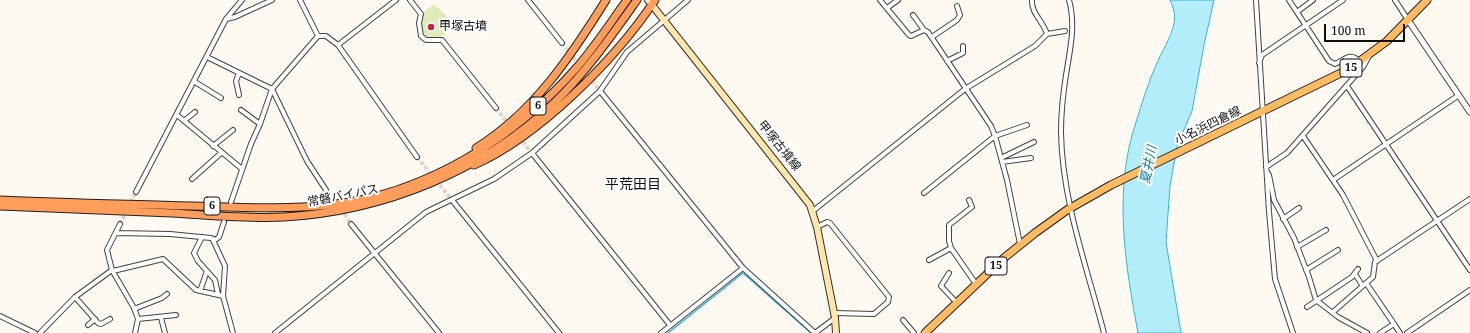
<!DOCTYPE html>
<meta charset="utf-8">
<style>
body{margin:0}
#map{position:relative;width:1470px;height:333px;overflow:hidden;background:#fffaf1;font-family:"Noto Serif",serif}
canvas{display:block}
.scale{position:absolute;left:1324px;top:24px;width:81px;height:18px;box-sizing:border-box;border:2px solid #0f0f0f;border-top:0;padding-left:5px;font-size:12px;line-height:14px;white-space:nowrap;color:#0f0f0f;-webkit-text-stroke:3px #fff;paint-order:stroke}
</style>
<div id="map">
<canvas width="1470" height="333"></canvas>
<div class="scale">100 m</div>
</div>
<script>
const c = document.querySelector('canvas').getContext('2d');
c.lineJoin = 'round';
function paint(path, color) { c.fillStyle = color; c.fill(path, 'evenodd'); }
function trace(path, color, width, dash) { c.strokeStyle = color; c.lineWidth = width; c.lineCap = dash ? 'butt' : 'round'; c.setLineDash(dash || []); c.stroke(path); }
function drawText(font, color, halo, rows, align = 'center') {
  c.font = font + ' "Noto Serif","Noto Sans JP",serif'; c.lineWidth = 4; c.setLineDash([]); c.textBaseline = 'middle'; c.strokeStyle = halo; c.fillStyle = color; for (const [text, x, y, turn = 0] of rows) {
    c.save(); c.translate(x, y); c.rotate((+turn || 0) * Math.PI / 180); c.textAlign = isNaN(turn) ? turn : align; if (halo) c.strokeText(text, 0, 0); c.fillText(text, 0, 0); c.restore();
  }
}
const green = new Path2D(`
 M 434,5 C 438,7 440,10 444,13 C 462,28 436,47 422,34 L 420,24 L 425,10 Z`);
const water = new Path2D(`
 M 1170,0 L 1214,0 L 1204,45 L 1192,111 L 1177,146 L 1170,186 L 1166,242 L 1181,333 L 1138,333 C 1125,264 1113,190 1136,122 C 1142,103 1148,83 1156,65 C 1161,53 1172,36 1174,23 C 1176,15 1173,7 1170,0 Z`);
const stream = new Path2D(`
 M 668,333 L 743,273 L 811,333`);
const minorTunnel = new Path2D(`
 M 562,43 L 600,91
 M 496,108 L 509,125
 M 519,137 L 532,153
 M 417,157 L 452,200
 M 326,190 L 337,204
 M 341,209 L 351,224
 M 120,224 L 136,192`);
const minor = new Path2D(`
 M 300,0 L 318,36 L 326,36 L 338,45 L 417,157
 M 410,0 L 421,14 L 419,23 L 421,36 L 426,40 L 442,40 L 496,108
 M 528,0 L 562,43
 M 880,0 L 909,35 L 911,36 L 924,30 L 928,32 L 991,126 L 995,136 L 1007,180 L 1020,244
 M 1069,0 C 1076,25 1070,50 1066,75 C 1063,94 1061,113 1061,132 C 1062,201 1087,267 1104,333
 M 1256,0 L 1269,212 L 1275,279 L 1293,333
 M 1289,0 L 1329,61 L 1335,64 C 1345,60 1350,51 1360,62
 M 1395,0 L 1408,20
 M 887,8 L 898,0
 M 1297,12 L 1313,0
 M 913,15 L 924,30
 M 226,19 L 242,0
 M 1047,34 L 1065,31
 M 932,37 L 957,20 L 960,15 L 957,6
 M 338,45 L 396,0
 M 207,57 L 272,89 L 307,161 L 326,190
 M 947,61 L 963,53 L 963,46
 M 1259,63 L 1262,55 L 1343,0
 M 239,73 L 236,81 L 239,95
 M 195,82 L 221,98
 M 1347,86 L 1470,270
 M 600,91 L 743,268 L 815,333 L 835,318
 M 241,110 L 260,124
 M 177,115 L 242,169
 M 184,121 L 195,112
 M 1303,136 L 1343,195 L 1377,261
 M 213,146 L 233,130
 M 532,153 L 670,325
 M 1001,158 L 1034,142
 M 1002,162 L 1031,158
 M 1266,167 L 1287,153 L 1363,67 L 1369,56
 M 1267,172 L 1269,175 L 1274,200 L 1294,238 L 1309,277 L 1316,300 L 1338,317 L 1367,333
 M 192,179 L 221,153
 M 1333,180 L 1459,95
 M 136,192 L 226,19 L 235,17 L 272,0
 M 924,193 L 995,136 L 1027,125
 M 452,200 L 559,333
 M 969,200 L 972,207 L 949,225 L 949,241 L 951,248 L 976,284
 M 231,202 L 251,144 L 260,124 L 272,89 L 318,36
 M 813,211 L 965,89 L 1035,46 L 1047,34 C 1043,21 1031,13 1032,0
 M 1283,219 L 1299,208
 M 351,224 L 439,333
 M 817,227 L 827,222 L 830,223 L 889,297 L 888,302 L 874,314 L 834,313
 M 116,233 L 170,234 L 211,238 L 215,240 L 219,237 L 224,222
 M 202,237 L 194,253 L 198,261 L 215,280 L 218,294
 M 213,240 L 225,266 L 223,296 L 233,333
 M 1297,247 L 1326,230
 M 929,260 L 951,248
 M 112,270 L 134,308 L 138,319 L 135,333
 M 1306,270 L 1338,250
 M 113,271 L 163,259 L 196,290 L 223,296
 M 949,273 L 941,286 L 957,303
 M 1355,274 L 1362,285
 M 1366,283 L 1394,324
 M 200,291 L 207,271
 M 75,297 L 98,323 L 101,324 L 110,319
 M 1307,307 L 1352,277 L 1358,269
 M 134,309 L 162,298 L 167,294
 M 1333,312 L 1373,277 L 1375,262 L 1470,199
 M 0,316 L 35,333
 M 161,318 L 165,333
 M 138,319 L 176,315
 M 903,320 L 914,333
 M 88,325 L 95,319
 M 40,333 L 75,297 L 112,270 L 107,250 L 120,224
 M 275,333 L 426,212 L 494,179 L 532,153 L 600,91 L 627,52 L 688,0
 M 661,333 L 743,268
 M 1380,333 L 1394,324 L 1400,333
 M 1407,333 L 1470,290`);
const tertiary = new Path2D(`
 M 1408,20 L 1470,112`);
const secondary = new Path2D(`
 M 648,0 L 810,205 L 817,227 L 835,318 L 836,333`);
const primary = new Path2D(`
 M 925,333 L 1004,258 L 1035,233 L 1067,210 L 1111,185 L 1349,69 L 1387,41 L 1427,0`);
const trunk = new Path2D(`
 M 476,148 C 534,112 571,56 606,0
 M 474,165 C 539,136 615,60 655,0
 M 0,200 C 64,203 127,204 191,206 C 237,207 283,210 328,205 C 425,195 516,138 579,65 C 596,45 611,22 627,0
 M 0,206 C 57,208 115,211 172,213 C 209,215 247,219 284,217 C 384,211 484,171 556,101 C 587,71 612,35 637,0`);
const markers = [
 [431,27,4,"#c81e47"]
];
const shields = [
 [1351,68,22],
 [538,106,16],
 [212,206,16],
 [996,266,22]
];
const shieldNames = [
 ["15",1351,68],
 ["6",538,106],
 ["6",212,206],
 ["15",996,266]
];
const poiNames = [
 ["甲塚古墳",439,27]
];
const streetNames = [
 ["小名浜四倉線",1208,126,-26],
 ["甲塚古墳線",779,146,51],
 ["常磐バイパス",343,196,-11]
];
const waterNames = [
 ["夏井川",1149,165,-79]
];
const quarterNames = [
 ["平荒田目",633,185]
];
paint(green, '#ddecb8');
paint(water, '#b3edfa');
trace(water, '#35b4d5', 1);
trace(stream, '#35b4d5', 1.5);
trace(minorTunnel, '#dbd7cf', 4, [4, 2]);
trace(minor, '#424242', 6);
trace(tertiary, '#424242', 7);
trace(secondary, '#313131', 8);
trace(primary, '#202020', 9);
trace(trunk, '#202020', 9);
trace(minor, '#fff', 4);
trace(tertiary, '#fff', 5);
trace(secondary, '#ffe6ac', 6);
trace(primary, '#ffbb61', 7);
trace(trunk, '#fe9e5a', 7);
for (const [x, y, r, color] of markers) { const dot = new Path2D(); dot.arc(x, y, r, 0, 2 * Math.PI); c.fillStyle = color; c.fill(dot); trace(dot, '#fff', 1.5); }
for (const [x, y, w] of shields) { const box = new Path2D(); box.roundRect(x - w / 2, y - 9, w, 18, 3); c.fillStyle = '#fff'; c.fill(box); trace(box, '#0f0f0f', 1); }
drawText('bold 11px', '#0f0f0f', null, shieldNames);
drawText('12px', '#0f0f0f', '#fff', poiNames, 'left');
drawText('12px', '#0f0f0f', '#fff', streetNames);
drawText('italic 13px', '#107ea1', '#fff', waterNames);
drawText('14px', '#0f0f0f', '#fff', quarterNames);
</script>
